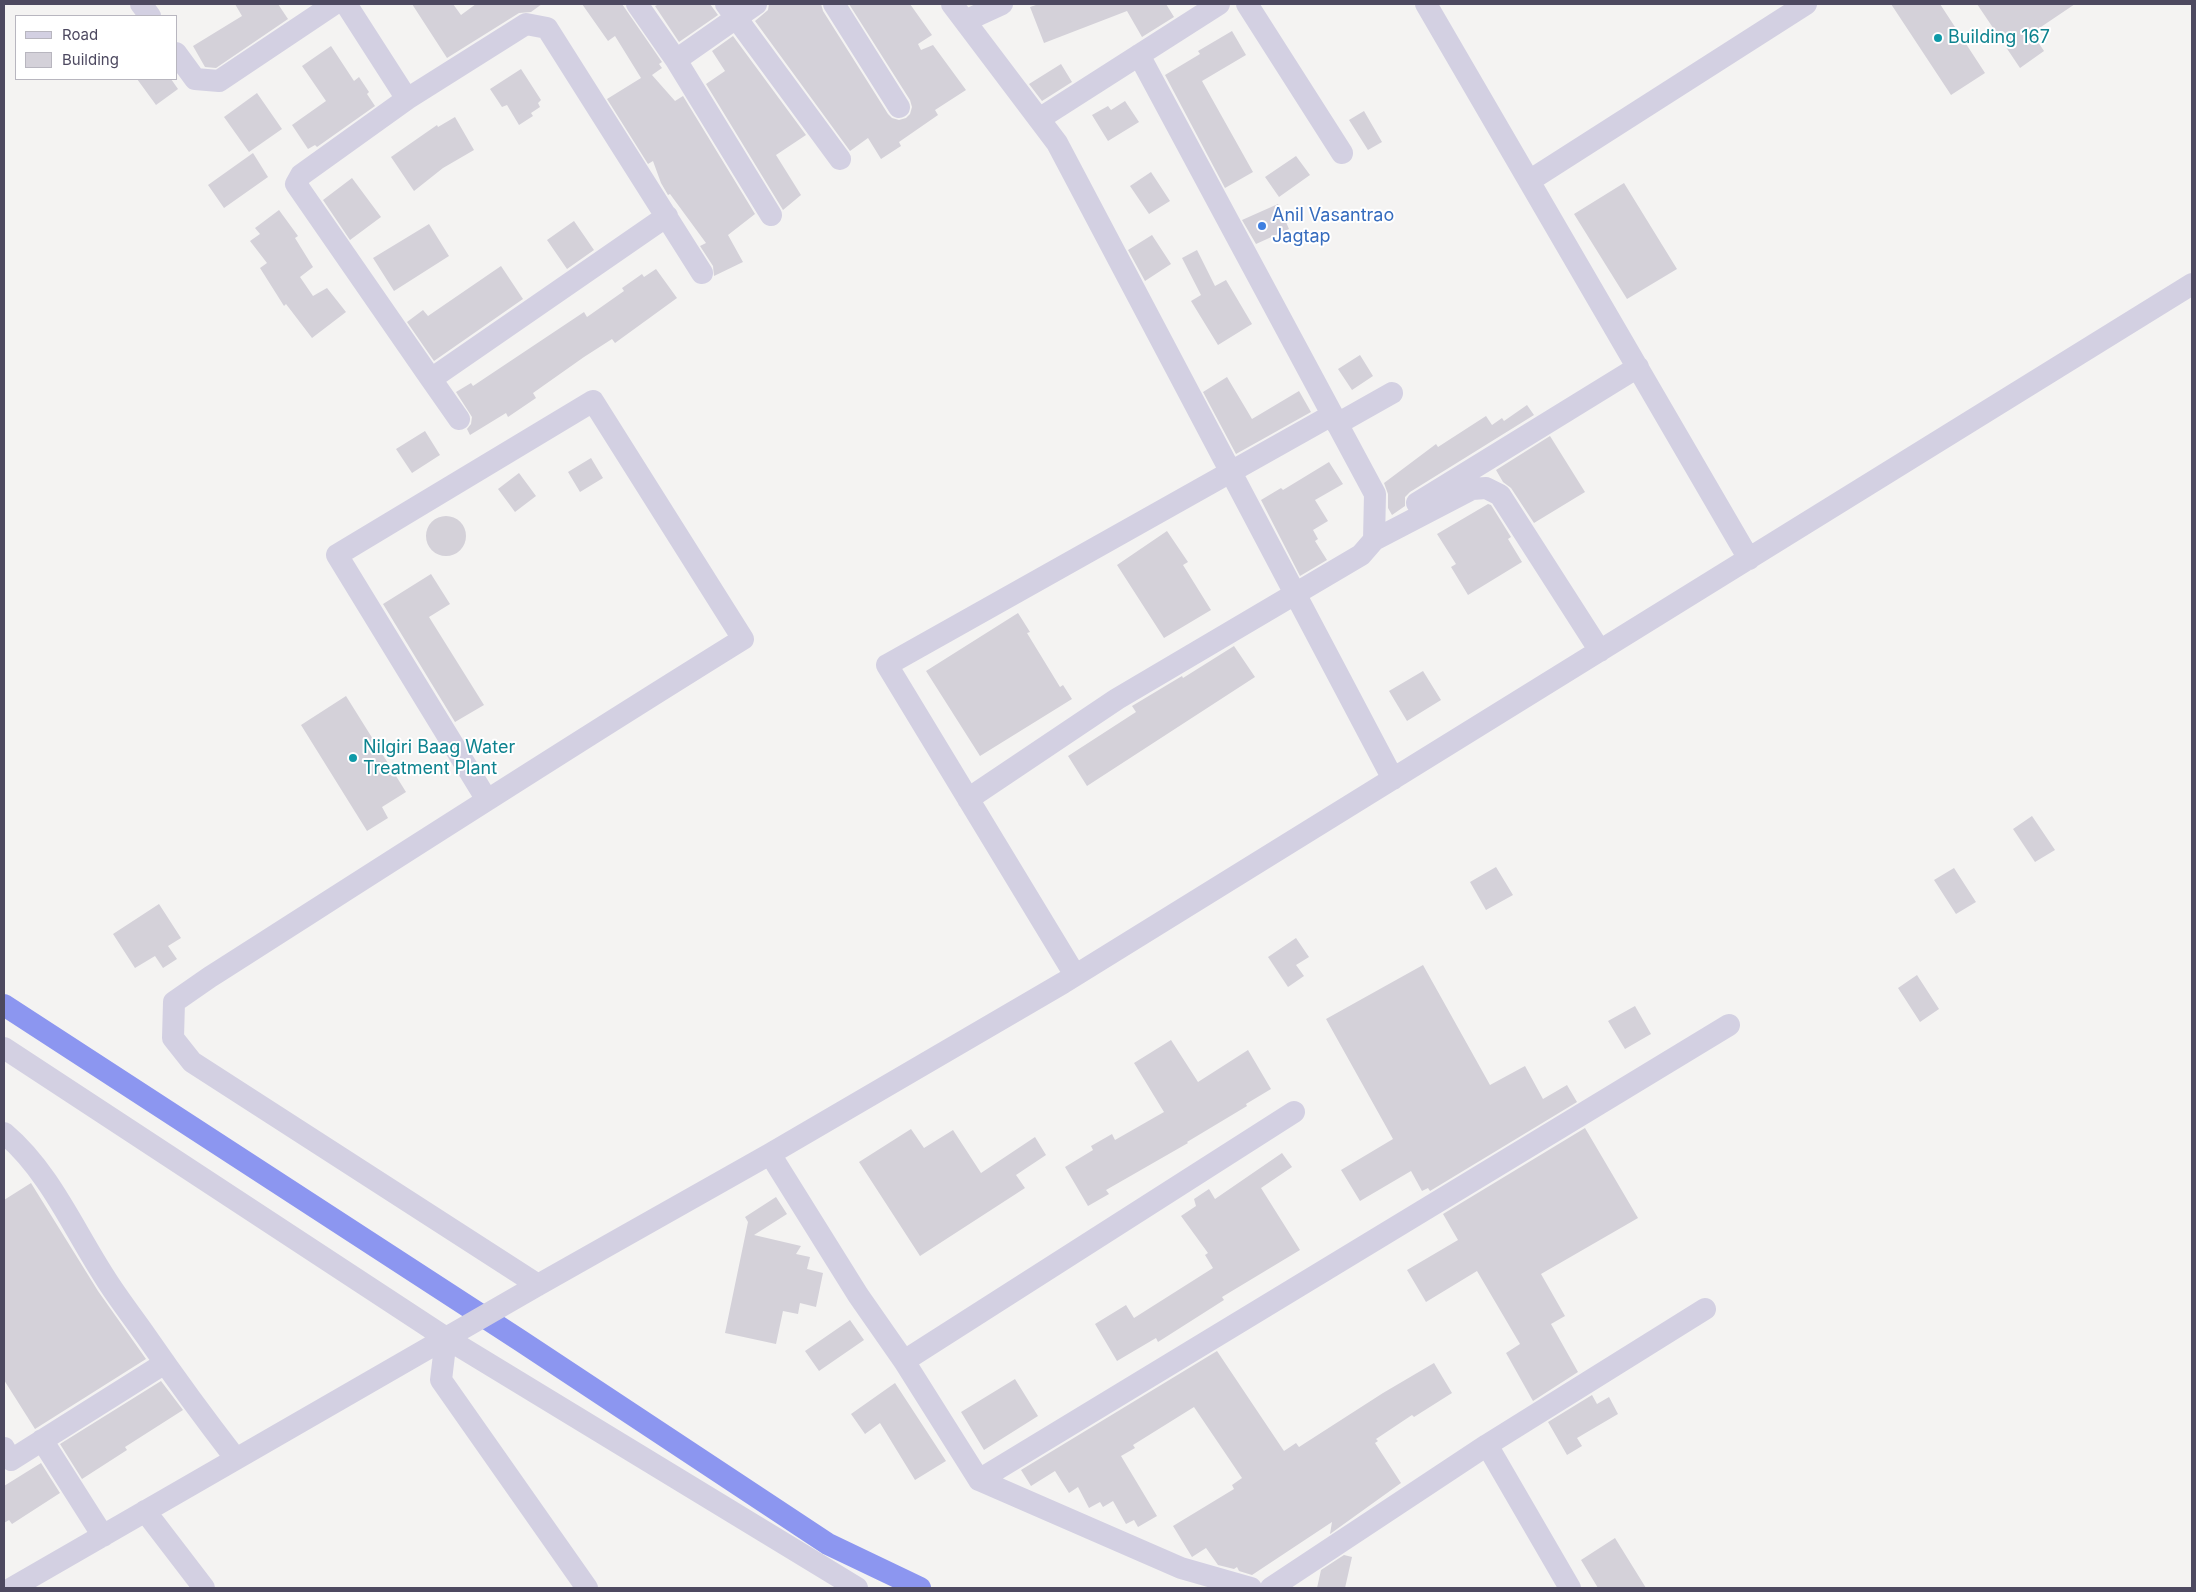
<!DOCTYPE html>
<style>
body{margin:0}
#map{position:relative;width:2196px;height:1592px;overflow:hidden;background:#f4f3f2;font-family:Inter,sans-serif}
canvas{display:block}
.frame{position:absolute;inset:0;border:5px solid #4d4960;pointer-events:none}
.legend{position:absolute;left:15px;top:15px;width:162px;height:65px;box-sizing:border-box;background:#fff;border:1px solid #b8b6bf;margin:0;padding:6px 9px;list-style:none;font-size:15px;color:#4d4960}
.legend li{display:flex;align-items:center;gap:10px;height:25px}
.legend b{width:25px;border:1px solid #b8b6bf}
</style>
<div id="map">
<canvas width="2196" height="1592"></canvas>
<div class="frame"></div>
<ul class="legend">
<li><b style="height:6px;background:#d3d0e2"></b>Road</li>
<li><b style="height:14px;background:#d4d1d9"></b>Building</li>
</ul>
</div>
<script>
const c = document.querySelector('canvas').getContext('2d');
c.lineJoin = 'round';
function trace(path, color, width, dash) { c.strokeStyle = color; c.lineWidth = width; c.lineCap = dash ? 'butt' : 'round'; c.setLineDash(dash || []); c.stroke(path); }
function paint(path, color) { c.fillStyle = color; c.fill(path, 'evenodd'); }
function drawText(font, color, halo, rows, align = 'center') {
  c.font = font + ' Inter,sans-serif'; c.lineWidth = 4; c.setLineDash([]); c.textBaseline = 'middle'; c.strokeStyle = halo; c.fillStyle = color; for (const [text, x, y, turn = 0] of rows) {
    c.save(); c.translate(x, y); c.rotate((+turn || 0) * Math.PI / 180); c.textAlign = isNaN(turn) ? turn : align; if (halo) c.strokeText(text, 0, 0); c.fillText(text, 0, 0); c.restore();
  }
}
const canal = new Path2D(`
 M 4,1005 L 521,1341 L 828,1544 L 920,1588`);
const building = new Path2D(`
 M 235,4 L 278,4 L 288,19 L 216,68 L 205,67 L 193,46 L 242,16 Z
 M 412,4 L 453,4 L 461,15 L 476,4 L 542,4 L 531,12 L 519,13 L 447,58 Z
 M 582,4 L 622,4 L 662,62 L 659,64 L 662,68 L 652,75 L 675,101 L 683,96 L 755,214 L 728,235 L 743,262 L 714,276 L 713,266 L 700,246 L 706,243 L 670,194 L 668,195 L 661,183 L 653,161 L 648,164 L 607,99 L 641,78 L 615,36 L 608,41 Z
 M 659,4 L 710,4 L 718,15 L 679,42 L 655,6 Z
 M 769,4 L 821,4 L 823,11 L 888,114 L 892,118 L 899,120 L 906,118 L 910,114 L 912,107 L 910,100 L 849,4 L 910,4 L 932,35 L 918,44 L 921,50 L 933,45 L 966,90 L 935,110 L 938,115 L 899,142 L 901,146 L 881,159 L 868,138 L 850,151 L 755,21 L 768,10 Z
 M 1039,4 L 1166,4 L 1174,17 L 1142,37 L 1127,11 L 1044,43 L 1030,7 Z
 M 1891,4 L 1940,4 L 1985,73 L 1951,95 Z
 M 1977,4 L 2075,4 L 2032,33 L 2044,51 L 2020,68 Z
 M 1232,31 L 1246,55 L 1202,81 L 1253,172 L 1225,188 L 1165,75 L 1200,54 L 1198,51 Z
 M 733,36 L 806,135 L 776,155 L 801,195 L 783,210 L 706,84 L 725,71 L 712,51 Z
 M 331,46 L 354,81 L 359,77 L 369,92 L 367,94 L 375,106 L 317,147 L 315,145 L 308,149 L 292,125 L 326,101 L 302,66 Z
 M 1061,64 L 1072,82 L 1042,101 L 1029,84 Z
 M 521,69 L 541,100 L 538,103 L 540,107 L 531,113 L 533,116 L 519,125 L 507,105 L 502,107 L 490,89 Z
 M 137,79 L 171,79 L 178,89 L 156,105 Z
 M 257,93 L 282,129 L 249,152 L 224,117 Z
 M 1125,101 L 1139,122 L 1108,141 L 1092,115 L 1108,106 L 1111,110 Z
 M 1364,111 L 1382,142 L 1368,150 L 1349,120 Z
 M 455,117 L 474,150 L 443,168 L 414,191 L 391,157 L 437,125 L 438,127 Z
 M 253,153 L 268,177 L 224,208 L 208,185 Z
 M 1296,156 L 1310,175 L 1279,197 L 1265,177 Z
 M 1151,172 L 1170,201 L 1149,214 L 1130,186 Z
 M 352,178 L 381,217 L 350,240 L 323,200 Z
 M 1624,183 L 1677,269 L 1627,299 L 1574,214 Z
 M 1278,204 L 1289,229 L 1256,244 L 1242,220 Z
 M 279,210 L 298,236 L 295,238 L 313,267 L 300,277 L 313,296 L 327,288 L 346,312 L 312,338 L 286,304 L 284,306 L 260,268 L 267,263 L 250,241 L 260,234 L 255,228 Z
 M 574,221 L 594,250 L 567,269 L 547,240 Z
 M 429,224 L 449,256 L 394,291 L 373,258 Z
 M 1152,235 L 1171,264 L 1145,281 L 1128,250 Z
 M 1197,250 L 1215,286 L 1226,280 L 1252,324 L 1218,345 L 1191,301 L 1201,295 L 1182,258 Z
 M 501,266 L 523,299 L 434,361 L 407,322 L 423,310 L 428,316 Z
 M 656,269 L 677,298 L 615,343 L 612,339 L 584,357 L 533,393 L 536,398 L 508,417 L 506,413 L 470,435 L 467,429 L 471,424 L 472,417 L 456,392 L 471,383 L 473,386 L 584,312 L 587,317 L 624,291 L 622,288 L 642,274 L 644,277 Z
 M 1360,355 L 1373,376 L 1352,390 L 1338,369 Z
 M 1227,377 L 1252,419 L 1299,391 L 1311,412 L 1236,454 L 1203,392 Z
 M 1527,405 L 1534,415 L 1410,492 L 1405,497 L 1405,506 L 1392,515 L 1388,508 L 1388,494 L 1384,483 L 1436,444 L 1438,447 L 1486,416 L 1492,425 L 1502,418 L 1504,421 Z
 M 425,431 L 440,455 L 412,473 L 396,449 Z
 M 1550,436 L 1585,492 L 1534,523 L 1511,488 L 1503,482 L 1496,470 Z
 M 591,458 L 603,478 L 580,492 L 568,472 Z
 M 1329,462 L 1343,484 L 1315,500 L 1328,521 L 1313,530 L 1318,539 L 1315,541 L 1327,560 L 1300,576 L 1261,500 L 1281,488 L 1283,490 Z
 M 519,473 L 536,496 L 515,512 L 498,489 Z
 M 1488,504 L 1491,505 L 1511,537 L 1508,539 L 1522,562 L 1468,595 L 1451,567 L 1456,564 L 1437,534 Z
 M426 536a20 20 0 1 1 40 0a20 20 0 1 1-40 0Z
 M 1167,531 L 1188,562 L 1183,565 L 1211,610 L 1164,638 L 1117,565 Z
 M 431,574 L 450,604 L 429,617 L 484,705 L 455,722 L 383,604 Z
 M 1018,613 L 1030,632 L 1027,633 L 1060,687 L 1063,685 L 1072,699 L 980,756 L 926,671 Z
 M 1234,646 L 1255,677 L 1087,786 L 1068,756 L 1136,712 L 1132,706 L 1182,676 L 1183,678 Z
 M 1423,671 L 1441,700 L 1407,721 L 1389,691 Z
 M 346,696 L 406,792 L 382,807 L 388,818 L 367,831 L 301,725 Z
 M 2032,816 L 2055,850 L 2035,862 L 2013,829 Z
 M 1496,867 L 1513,895 L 1486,910 L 1470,882 Z
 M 1954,868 L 1976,902 L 1956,914 L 1934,880 Z
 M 159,904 L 181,938 L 168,946 L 177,959 L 163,968 L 155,956 L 135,968 L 113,934 Z
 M 1296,938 L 1309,957 L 1296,965 L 1304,976 L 1288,987 L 1268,957 Z
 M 1423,965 L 1490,1085 L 1525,1066 L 1543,1099 L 1567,1085 L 1577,1102 L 1430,1191 L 1428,1188 L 1422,1191 L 1411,1171 L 1360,1201 L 1341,1170 L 1393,1139 L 1326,1019 Z
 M 1917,975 L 1939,1009 L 1920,1022 L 1898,988 Z
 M 1635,1006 L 1651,1034 L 1625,1049 L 1608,1021 Z
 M 1171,1040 L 1198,1082 L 1248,1050 L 1271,1089 L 1246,1104 L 1247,1106 L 1187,1142 L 1188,1143 L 1106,1190 L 1109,1194 L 1088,1206 L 1065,1167 L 1093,1150 L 1091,1146 L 1112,1134 L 1115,1140 L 1164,1112 L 1134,1063 Z
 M 1585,1128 L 1638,1218 L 1541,1274 L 1565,1316 L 1551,1324 L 1578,1372 L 1533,1401 L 1506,1353 L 1520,1344 L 1477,1271 L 1426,1302 L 1407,1270 L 1458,1240 L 1443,1214 Z
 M 911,1129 L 924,1148 L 953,1130 L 981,1173 L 1035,1137 L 1046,1155 L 1016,1175 L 1025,1188 L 920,1256 L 859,1162 Z
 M 1282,1153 L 1292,1167 L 1261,1188 L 1300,1250 L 1222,1297 L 1224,1300 L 1158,1342 L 1156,1338 L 1117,1361 L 1095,1324 L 1126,1305 L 1134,1318 L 1213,1268 L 1205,1255 L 1208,1253 L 1181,1216 L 1196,1206 L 1194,1199 L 1209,1189 L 1215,1199 Z
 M 31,1183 L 98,1291 L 146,1359 L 35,1429 L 4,1380 L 4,1200 Z
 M 776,1197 L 787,1214 L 754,1235 L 801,1246 L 796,1254 L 810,1257 L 807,1269 L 823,1273 L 816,1307 L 800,1303 L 798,1314 L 783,1311 L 776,1344 L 725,1333 L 748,1222 L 745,1217 Z
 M 850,1320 L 864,1340 L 819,1371 L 805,1351 Z
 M 1217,1351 L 1284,1451 L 1296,1443 L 1299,1447 L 1383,1393 L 1434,1363 L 1452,1393 L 1414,1417 L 1412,1415 L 1376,1439 L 1378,1441 L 1375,1443 L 1401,1483 L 1330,1534 L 1332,1522 L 1252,1575 L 1239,1571 L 1237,1567 L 1234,1569 L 1218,1565 L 1206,1548 L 1192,1557 L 1173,1526 L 1234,1489 L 1232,1485 L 1242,1478 L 1194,1407 L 1133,1445 L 1135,1448 L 1121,1456 L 1157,1516 L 1138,1527 L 1134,1520 L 1126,1524 L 1113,1501 L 1103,1507 L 1100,1502 L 1089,1508 L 1078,1487 L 1069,1493 L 1055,1471 L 1031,1486 L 1021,1470 Z
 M 1015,1379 L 1038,1416 L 984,1450 L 961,1412 Z
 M 161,1381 L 183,1410 L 125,1447 L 127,1450 L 82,1479 L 60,1444 Z
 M 895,1383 L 946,1461 L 915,1480 L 880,1423 L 865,1434 L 851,1414 Z
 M 1592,1395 L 1597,1404 L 1609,1397 L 1618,1414 L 1577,1438 L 1582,1446 L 1567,1455 L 1548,1422 Z
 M 41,1463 L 60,1493 L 12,1524 L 9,1520 L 4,1523 L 4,1486 Z
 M 1615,1538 L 1646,1588 L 1598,1588 L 1581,1560 Z
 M 1344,1555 L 1352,1557 L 1345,1588 L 1317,1588 L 1321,1570 Z`);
const minor = new Path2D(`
 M 141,4 L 150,16
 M 346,4 L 407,99 L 526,24 L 547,28 L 702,273
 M 637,4 L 676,60 L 771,215
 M 726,4 L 840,159
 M 834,4 L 899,107
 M 952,4 L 1057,143 L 1393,779
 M 1247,4 L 1342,153
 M 1426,4 L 1749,559
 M 965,21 L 1002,4
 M 176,53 L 195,79 L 219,81 L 334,4
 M 676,60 L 756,4
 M 407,99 L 301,175 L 296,184 L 431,379 L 667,216
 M 1039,119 L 1219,4
 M 1529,181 L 1806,4
 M 431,379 L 459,419
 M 1337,424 L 1392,393
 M 1417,503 L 1638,367
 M 1374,540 L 1472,489 L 1486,488 L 1500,495 L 1600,651
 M 968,799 L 1117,699 L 1361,555 L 1374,540 L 1375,494 L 1139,55
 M 487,800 L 337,555 L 593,401 L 743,639 C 564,750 387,864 210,977 L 174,1002 L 173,1038 L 192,1062 L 538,1285
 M 1075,975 L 887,665 L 1332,415
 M 4,1048 L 446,1338 L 857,1588
 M 4,1133 C 49,1171 73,1228 104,1276 C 117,1297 132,1316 146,1336 C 175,1378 205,1419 236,1459
 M 770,1154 L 858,1295 L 904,1361 L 979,1480 L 1181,1568 L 1251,1588
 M 446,1338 L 441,1380 L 587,1588
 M 904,1361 L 1294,1112
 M 42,1440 L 103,1536
 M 1487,1445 L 1570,1588
 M 4,1448 L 11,1460 L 165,1363
 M 979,1480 L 1729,1025
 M 145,1511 L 204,1588
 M 12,1588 L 538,1285 L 770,1154 L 1063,983 L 2192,284
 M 1271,1588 L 1487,1445 L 1705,1309`);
const markers = [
 [1938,38,5,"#0f9aa8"],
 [1262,226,5,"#3f7fe0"],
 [353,758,5,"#0f9aa8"]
];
const cultureNames = [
 ["Building 167",1948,38],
 ["Nilgiri Baag Water",363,748],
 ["Treatment Plant",363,769]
];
const shopNames = [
 ["Anil Vasantrao",1272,216],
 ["Jagtap",1272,237]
];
trace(canal, '#8c96f0', 22);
paint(building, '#d4d1d9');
trace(minor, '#d3d0e2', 22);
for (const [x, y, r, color] of markers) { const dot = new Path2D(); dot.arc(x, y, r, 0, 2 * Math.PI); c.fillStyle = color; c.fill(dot); trace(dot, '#fff', 2); }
drawText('18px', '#0d838f', '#fff', cultureNames, 'left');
drawText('18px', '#366cbe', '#fff', shopNames, 'left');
</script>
